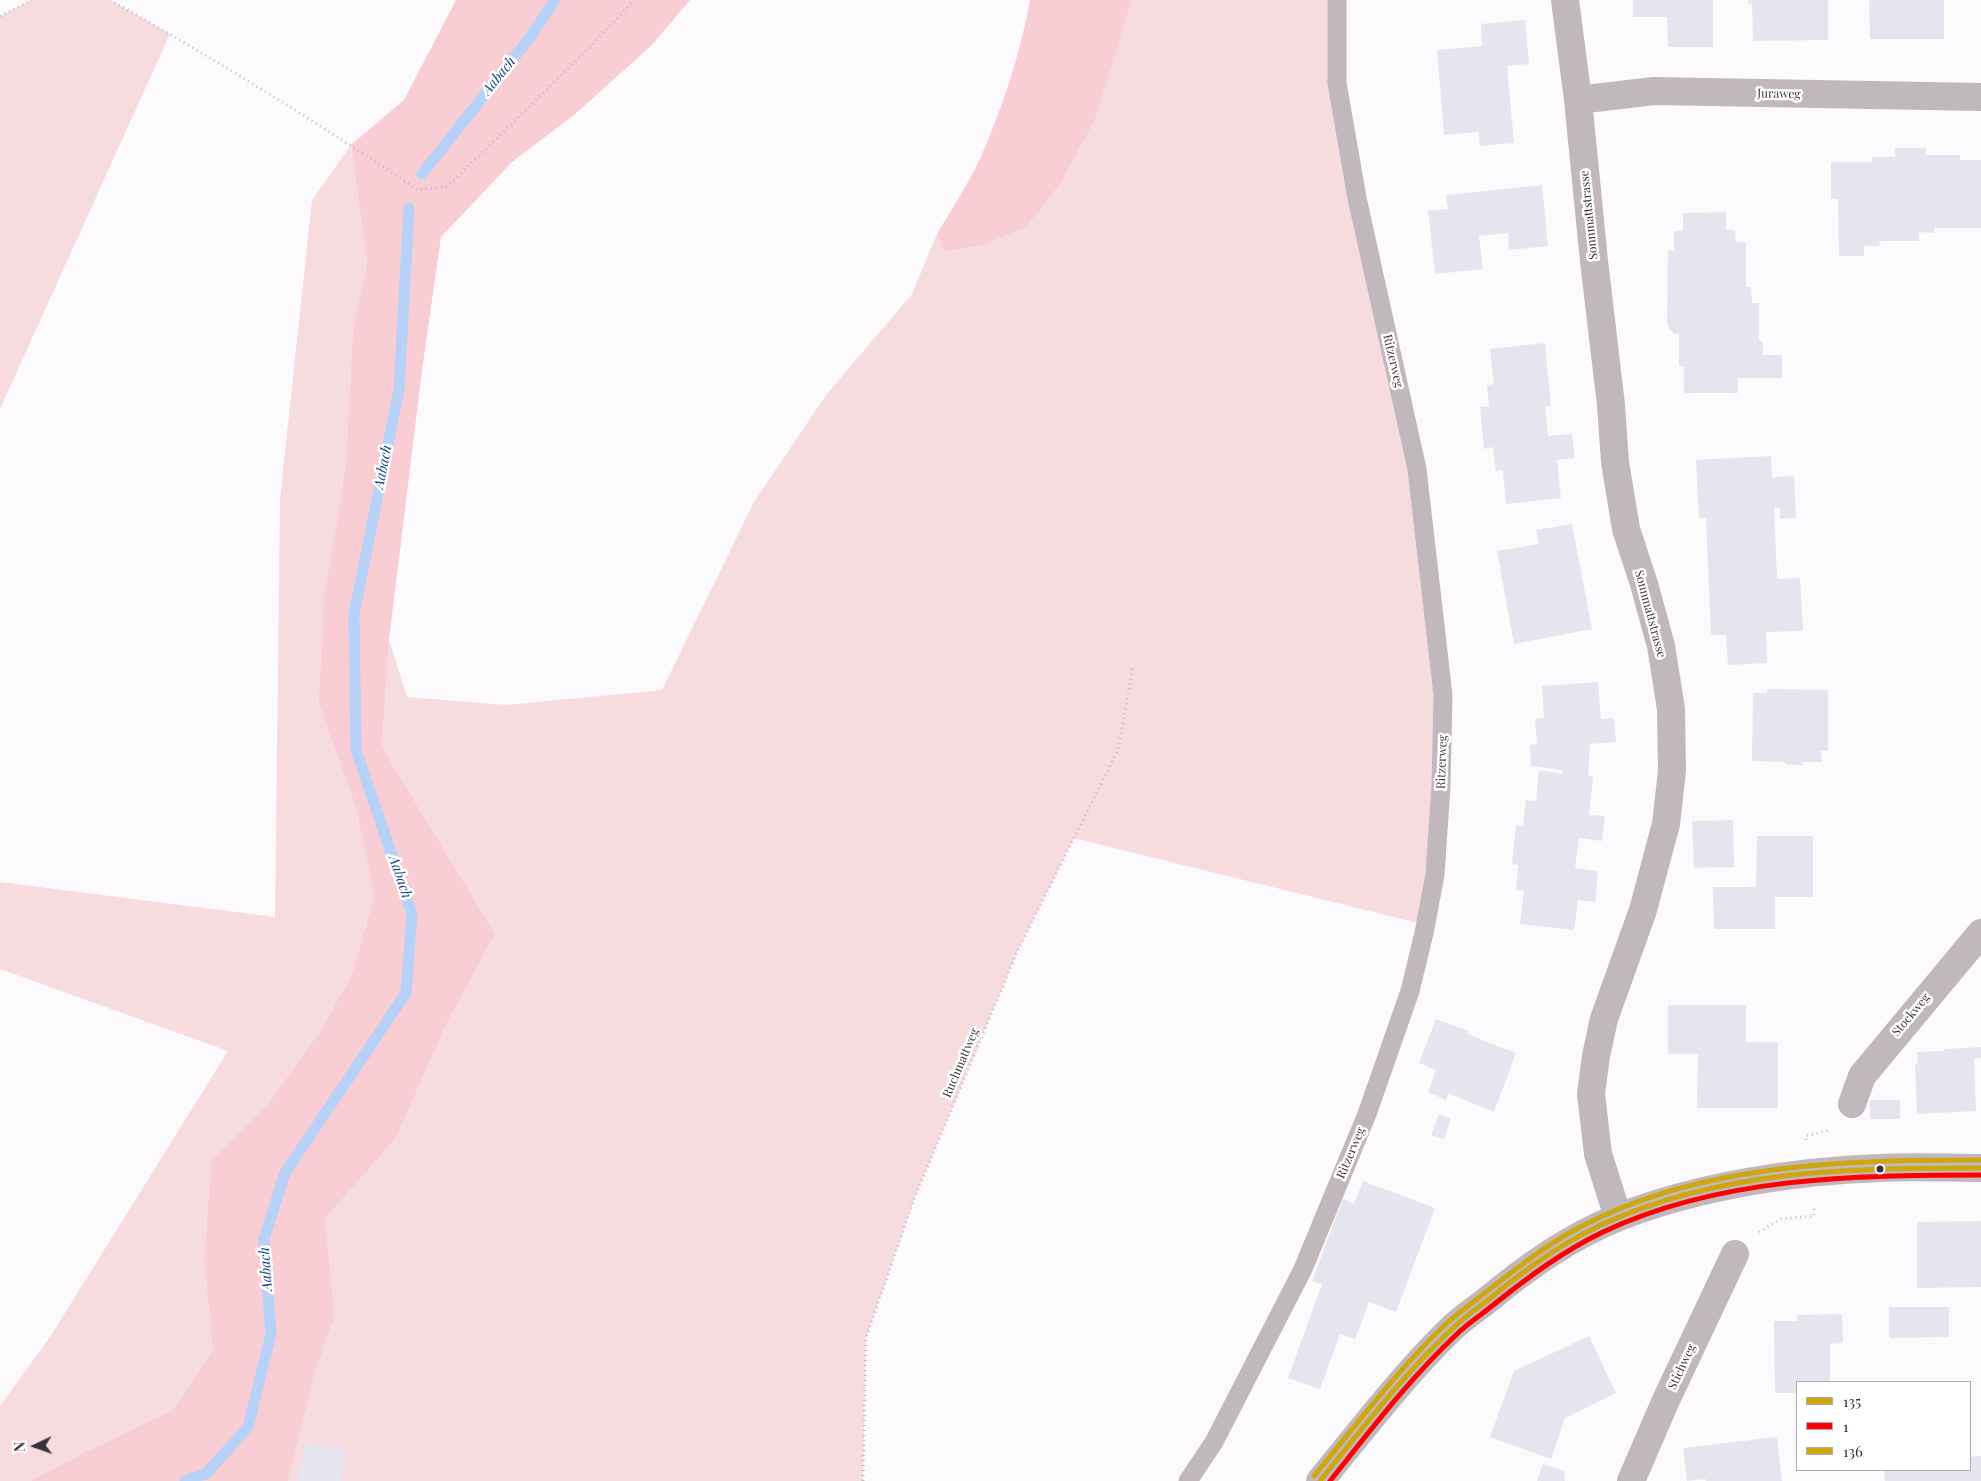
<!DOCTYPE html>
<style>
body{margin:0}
#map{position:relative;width:1981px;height:1481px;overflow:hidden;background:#fcfafd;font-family:"Playfair Display",serif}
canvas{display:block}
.legend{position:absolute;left:1796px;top:1381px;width:175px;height:90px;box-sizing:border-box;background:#fff;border:1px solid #b0adb1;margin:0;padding:6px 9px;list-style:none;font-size:15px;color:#39323c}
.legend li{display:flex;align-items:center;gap:10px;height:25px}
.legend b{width:25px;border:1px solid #b0adb1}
.north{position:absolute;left:10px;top:1421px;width:50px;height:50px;-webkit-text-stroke:4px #fff;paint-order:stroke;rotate:267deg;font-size:14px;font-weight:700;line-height:20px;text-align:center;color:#39323c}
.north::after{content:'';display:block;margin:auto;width:18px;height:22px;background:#39323c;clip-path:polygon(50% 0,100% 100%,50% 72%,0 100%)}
</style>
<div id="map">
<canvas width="1981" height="1481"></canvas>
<ul class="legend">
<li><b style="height:6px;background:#cea60f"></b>135</li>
<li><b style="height:6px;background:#f00"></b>1</li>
<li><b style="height:6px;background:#cea60f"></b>136</li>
</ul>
<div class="north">N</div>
</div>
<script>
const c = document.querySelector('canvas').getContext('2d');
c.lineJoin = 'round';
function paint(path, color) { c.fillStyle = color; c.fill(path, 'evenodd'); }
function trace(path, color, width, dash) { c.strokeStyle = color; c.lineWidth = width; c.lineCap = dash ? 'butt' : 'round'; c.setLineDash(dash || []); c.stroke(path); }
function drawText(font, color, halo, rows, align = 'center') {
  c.font = font + ' "Playfair Display",serif'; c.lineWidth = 5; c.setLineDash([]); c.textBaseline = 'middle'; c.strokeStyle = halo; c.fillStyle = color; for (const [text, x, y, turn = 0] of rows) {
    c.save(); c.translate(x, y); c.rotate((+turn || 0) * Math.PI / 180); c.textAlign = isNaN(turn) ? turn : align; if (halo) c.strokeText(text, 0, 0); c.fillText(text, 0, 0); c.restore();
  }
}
const green = new Path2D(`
 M 32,0 L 110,0 L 170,34 L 0,409 L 0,16 Z
 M 1132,0 L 1339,0 L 1342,86 L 1448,697 L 1430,926 L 1074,838 L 1018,950 L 915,1197 L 866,1338 L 863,1481 L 288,1481 L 314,1376 L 335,1315 L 325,1219 L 396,1138 L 444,1029 L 495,934 L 382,747 L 389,640 L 407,697 L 507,705 L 662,690 L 754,502 L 826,395 L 912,294 L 937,234 L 943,251 L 1113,59 Z
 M 351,145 L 367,264 L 353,326 L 346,461 L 337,522 L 355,804 L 374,894 L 352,974 L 321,1030 L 270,1101 L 211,1160 L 204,1262 L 213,1350 L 173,1410 L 83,1453 L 30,1481 L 0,1481 L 0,1406 L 50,1337 L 228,1051 L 0,969 L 0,882 L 275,917 L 280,499 L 312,200 Z`);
const forest = new Path2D(`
 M 456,0 L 690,0 L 652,45 L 574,115 L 512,162 L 441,237 L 422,370 L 389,640 L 382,747 L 495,934 L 444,1029 L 396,1138 L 325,1219 L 335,1315 L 314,1376 L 288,1481 L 30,1481 L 83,1453 L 173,1410 L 213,1350 L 204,1262 L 211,1160 L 270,1101 L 321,1030 L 352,974 L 374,895 L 355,804 L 319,703 L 324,598 L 337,522 L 346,461 L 353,326 L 367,264 L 351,145 L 404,100 Z
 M 1030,0 L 1132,0 L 1095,119 L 1061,182 L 1027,226 L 983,245 L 943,251 L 937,234 C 951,210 967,186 979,161 C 1002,109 1020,55 1030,0 Z`);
const stream = new Path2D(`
 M 422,174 L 531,36 L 555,0
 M 185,1481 L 207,1473 L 248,1427 L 271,1334 L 264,1239 L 285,1173 L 406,993 L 412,914 L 356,750 L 354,615 L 399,390 L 409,208`);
const building = new Path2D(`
 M 1633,0 L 1713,0 L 1713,47 L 1668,47 L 1667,17 L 1633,17 Z
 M 1748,0 L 1828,0 L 1828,40 L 1753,41 L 1752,3 L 1748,4 Z
 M 1869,0 L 1944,0 L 1944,39 L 1870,39 Z
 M 1525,20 L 1529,64 L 1507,66 L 1514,143 L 1480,146 L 1479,132 L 1444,135 L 1437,50 L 1482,46 L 1481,24 Z
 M 1895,148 L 1926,148 L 1926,155 L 1960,155 L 1960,160 L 1981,160 L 1981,228 L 1934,228 L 1934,233 L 1919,232 L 1919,241 L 1879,241 L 1880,246 L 1864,246 L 1864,256 L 1839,256 L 1838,199 L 1831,199 L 1831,162 L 1872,162 L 1872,157 L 1895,157 Z
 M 1542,185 L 1548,246 L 1509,250 L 1508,233 L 1479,236 L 1483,269 L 1435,274 L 1428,211 L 1448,209 L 1446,195 Z
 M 1726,212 L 1726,230 L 1735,230 L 1736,242 L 1746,242 L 1746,287 L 1751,287 L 1752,303 L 1759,303 L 1759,341 L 1763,341 L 1763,355 L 1782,355 L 1782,378 L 1738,378 L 1738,393 L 1684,393 L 1684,366 L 1679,366 L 1679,334 L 1675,334 L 1670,330 L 1667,323 L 1668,251 L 1674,251 L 1674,231 L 1683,231 L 1683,213 Z
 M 1545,343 L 1551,406 L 1545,407 L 1548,436 L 1572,434 L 1575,458 L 1557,460 L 1561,498 L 1506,504 L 1503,470 L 1496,471 L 1493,447 L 1484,449 L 1480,407 L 1489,406 L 1487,385 L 1494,384 L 1490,349 Z
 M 1771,456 L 1772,477 L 1794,476 L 1796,518 L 1780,519 L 1780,508 L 1774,508 L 1777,579 L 1800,578 L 1803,631 L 1766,632 L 1767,663 L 1728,665 L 1726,635 L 1711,635 L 1706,518 L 1699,518 L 1696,460 Z
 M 1572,524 L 1592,629 L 1514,644 L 1497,551 L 1539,544 L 1536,530 Z
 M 1598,682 L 1601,719 L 1614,718 L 1616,742 L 1590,744 L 1588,776 L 1593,777 L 1589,815 L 1605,816 L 1602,841 L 1579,838 L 1575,868 L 1598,871 L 1595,902 L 1578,900 L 1574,930 L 1520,924 L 1524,891 L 1516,890 L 1518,865 L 1512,864 L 1516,825 L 1523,826 L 1526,800 L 1536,801 L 1539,770 L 1563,774 L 1562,770 L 1531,766 L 1530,745 L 1537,744 L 1535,719 L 1544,718 L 1542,686 Z
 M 1767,689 L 1828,690 L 1828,751 L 1821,751 L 1822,762 L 1801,762 L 1804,765 L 1788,765 L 1784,762 L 1752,761 L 1753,693 L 1767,693 Z
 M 1733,820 L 1734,867 L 1694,868 L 1692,821 Z
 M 1757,836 L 1813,836 L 1813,897 L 1775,897 L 1775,929 L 1714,929 L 1713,887 L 1756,887 Z
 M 1668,1005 L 1746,1005 L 1746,1042 L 1778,1042 L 1778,1108 L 1697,1108 L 1698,1054 L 1668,1054 Z
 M 1436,1019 L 1469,1031 L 1467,1034 L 1516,1053 L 1494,1112 L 1448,1093 L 1446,1100 L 1428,1092 L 1436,1070 L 1419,1063 Z
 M 1981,1047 L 1981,1058 L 1974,1059 L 1976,1111 L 1917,1114 L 1915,1064 L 1918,1063 L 1917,1052 L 1944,1051 L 1944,1049 Z
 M 1870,1100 L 1900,1100 L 1900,1119 L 1870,1119 Z
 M 1439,1114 L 1451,1119 L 1444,1139 L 1431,1135 Z
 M 1363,1181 L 1435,1208 L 1396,1312 L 1369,1302 L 1355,1340 L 1340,1334 L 1320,1389 L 1288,1378 L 1322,1284 L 1312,1281 L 1343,1199 L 1354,1204 Z
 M 1981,1221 L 1981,1287 L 1917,1288 L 1917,1222 Z
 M 1889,1307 L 1949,1307 L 1949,1337 L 1889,1338 Z
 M 1842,1314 L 1843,1343 L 1830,1344 L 1830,1382 L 1797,1382 L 1797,1393 L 1775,1393 L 1774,1321 L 1797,1321 L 1797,1315 Z
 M 1589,1336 L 1616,1393 L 1565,1418 L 1551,1459 L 1490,1437 L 1514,1371 Z
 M 1777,1437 L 1782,1481 L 1706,1481 L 1706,1479 L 1687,1481 L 1683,1448 Z
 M 306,1443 L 346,1451 L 340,1481 L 298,1481 Z
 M 1981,1456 L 1981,1481 L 1885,1481 L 1884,1470 L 1970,1470 L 1970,1457 Z
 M 1543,1464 L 1564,1471 L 1565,1481 L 1537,1481 Z`);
const path = new Path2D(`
 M 110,0 C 215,59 318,123 418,190 L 448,186 L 591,46 L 634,0
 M 0,16 L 32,0
 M 1806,1140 L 1806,1136 L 1830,1130
 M 1759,1232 L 1781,1219 L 1814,1216 L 1814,1206
 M 863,1481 L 866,1338 L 915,1197 L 1018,950 L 1118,750 L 1133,668`);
const service = new Path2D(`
 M 1188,1481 L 1214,1442 L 1303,1269 L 1367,1114 L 1410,991 L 1424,933 L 1435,875 L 1441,786 L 1443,695 L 1417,469 L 1357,198 L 1337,83 L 1337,0`);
const minor = new Path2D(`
 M 1565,0 L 1578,100 L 1594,261 L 1611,405 L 1615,462 L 1626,529 L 1644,584 L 1661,646 L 1671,709 L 1672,771 L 1666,824 L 1643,910 L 1604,1019 L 1596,1056 L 1591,1094 L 1598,1154 L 1618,1217
 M 1578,100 L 1654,91 L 1981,97
 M 1852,1104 L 1862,1076 L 1981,933
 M 1631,1481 L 1666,1400 L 1735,1254`);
const tertiary = new Path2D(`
 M 1320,1481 C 1362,1430 1402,1377 1449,1331 C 1460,1320 1473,1311 1485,1302 C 1526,1268 1569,1237 1619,1217 C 1698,1186 1795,1171 1880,1168 C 1914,1166 1948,1168 1981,1168`);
const bus1 = new Path2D(`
 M 1320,1481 C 1362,1429 1403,1375 1452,1329 C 1463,1318 1476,1309 1488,1300 C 1523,1271 1560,1244 1601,1225 C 1719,1170 1854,1167 1981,1168`);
const bus2 = new Path2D(`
 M 1330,1481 C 1370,1431 1410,1378 1457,1334 C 1468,1323 1481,1315 1492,1306 C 1527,1278 1563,1251 1603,1232 C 1719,1177 1855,1175 1981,1175`);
const bus3 = new Path2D(`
 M 1314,1476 C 1357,1424 1398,1369 1447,1323 C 1458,1313 1469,1305 1481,1296 C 1513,1271 1544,1246 1580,1227 C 1701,1163 1847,1160 1981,1160`);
const markers = [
 [1880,1169,4.5,"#39323c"]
];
const streetNames = [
 ["Juraweg",1779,94,1],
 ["Sonnmattstrasse",1589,215,-96],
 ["Ritzerweg",1393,361,77],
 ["Sonnmattstrasse",1650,614,75],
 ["Ritzerweg",1442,762,-88],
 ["Stockweg",1911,1015,-50],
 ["Ruchmattweg",961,1063,-67],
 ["Ritzerweg",1351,1153,-67],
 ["Stichweg",1682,1367,-65]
];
const waterNames = [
 ["Aabach",499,76,-51],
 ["Aabach",383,467,-79],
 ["Aabach",400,877,71],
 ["Aabach",266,1269,-94]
];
paint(green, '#f6dbdf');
paint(forest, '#f8cdd3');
trace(stream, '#b7d1f8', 11);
paint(building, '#e5e5ef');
trace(path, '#c2bdc1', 3, [1, 4]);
trace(service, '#c0b8bc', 19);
trace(minor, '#c0b8bc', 28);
trace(tertiary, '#c0b8bc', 28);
trace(bus1, '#cea60f', 5);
trace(bus2, '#f00', 5);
trace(bus3, '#cea60f', 5);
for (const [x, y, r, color] of markers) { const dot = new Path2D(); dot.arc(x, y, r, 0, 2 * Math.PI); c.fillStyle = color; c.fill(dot); trace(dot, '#fff', 2); }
drawText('12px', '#39323c', '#fff', streetNames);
drawText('italic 14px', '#134282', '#fff', waterNames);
</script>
